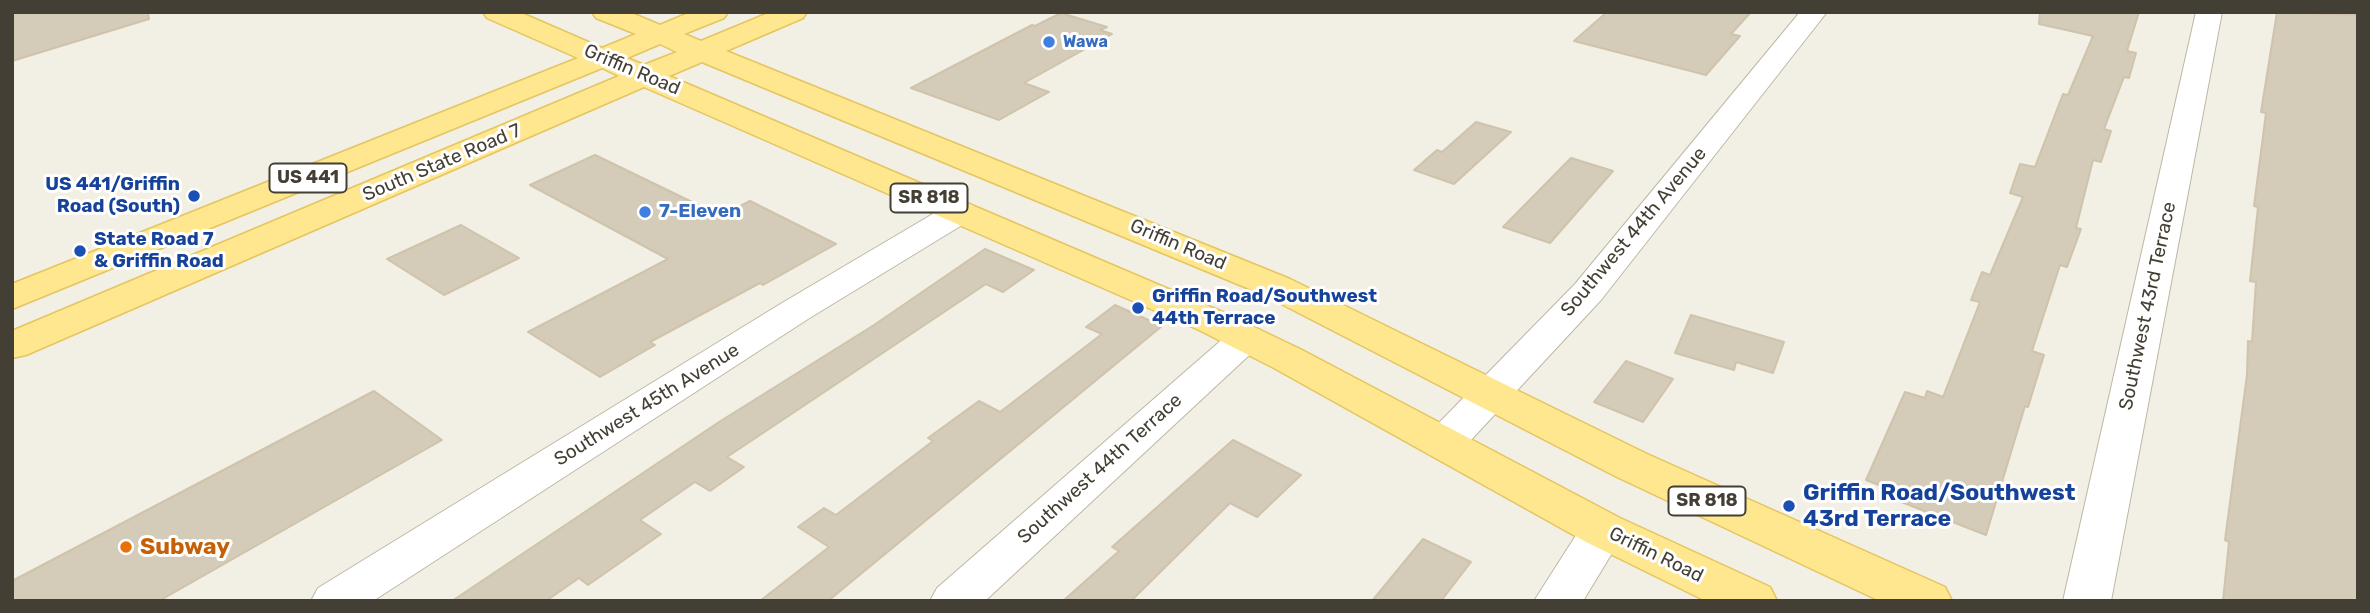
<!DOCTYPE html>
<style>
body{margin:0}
#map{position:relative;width:2370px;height:613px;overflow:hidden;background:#f2efe4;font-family:Rubik,sans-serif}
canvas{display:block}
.frame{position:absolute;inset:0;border:14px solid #443f34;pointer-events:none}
</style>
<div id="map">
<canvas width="2370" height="613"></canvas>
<div class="frame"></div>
</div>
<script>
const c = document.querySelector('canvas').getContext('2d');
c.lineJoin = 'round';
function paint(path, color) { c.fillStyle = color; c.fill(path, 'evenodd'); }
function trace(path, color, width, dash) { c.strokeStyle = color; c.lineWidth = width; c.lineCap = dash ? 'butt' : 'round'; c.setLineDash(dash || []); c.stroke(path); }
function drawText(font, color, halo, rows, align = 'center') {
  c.font = font + ' Rubik,sans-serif'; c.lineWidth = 6; c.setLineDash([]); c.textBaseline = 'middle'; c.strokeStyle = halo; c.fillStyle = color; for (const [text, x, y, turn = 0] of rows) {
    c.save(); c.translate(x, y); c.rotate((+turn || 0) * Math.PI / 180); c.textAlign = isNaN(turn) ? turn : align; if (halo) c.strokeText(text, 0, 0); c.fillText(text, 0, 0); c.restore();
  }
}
const building = new Path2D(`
 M 12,12 L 148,12 L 149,19 L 12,61 Z
 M 1607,12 L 1751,12 L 1731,34 L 1740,36 L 1706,75 L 1574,41 Z
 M 2040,12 L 2139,12 L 2127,51 L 2136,53 L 2129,78 L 2124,77 L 2104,129 L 2111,131 L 2101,162 L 2093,160 L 2076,228 L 2081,229 L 2067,267 L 2060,265 L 2032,351 L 2044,355 L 2028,407 L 2025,406 L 1986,535 L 1886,496 L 1889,489 L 1866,480 L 1905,392 L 1925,398 L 1927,391 L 1943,397 L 1980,302 L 1971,300 L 1982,272 L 1990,275 L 2023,197 L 2010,193 L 2020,164 L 2035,167 L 2063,94 L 2068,95 L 2093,36 L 2039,24 Z
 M 2277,12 L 2358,15 L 2358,601 L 2223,601 L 2229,542 L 2225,540 L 2247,375 L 2248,341 L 2252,342 L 2256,282 L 2250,281 L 2258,207 L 2254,206 L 2266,113 L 2261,112 Z
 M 1061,13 L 1107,27 L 1100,30 L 1112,34 L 1024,83 L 1049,92 L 999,120 L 911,88 L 1032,25 L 1035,26 Z
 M 1476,122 L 1511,132 L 1454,184 L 1414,170 L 1437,150 L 1442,152 Z
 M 595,155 L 721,216 L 750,201 L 836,244 L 763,285 L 760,283 L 650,342 L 655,345 L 600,377 L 528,332 L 668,259 L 530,185 Z
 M 1571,158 L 1613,171 L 1550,243 L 1503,227 Z
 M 461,225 L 519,258 L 444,295 L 387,259 Z
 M 985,249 L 1034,270 L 1003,292 L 986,284 L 727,457 L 744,467 L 710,491 L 695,482 L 640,520 L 661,534 L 588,585 L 579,578 L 546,601 L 452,601 L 719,422 L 874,325 Z
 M 1115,305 L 1162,326 L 828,601 L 760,601 L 829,547 L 798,527 L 824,508 L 836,515 L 933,441 L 928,438 L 979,401 L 1000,412 L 1102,334 L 1086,327 Z
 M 1691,315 L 1784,342 L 1773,373 L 1736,362 L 1734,370 L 1675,353 Z
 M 1626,361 L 1673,379 L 1643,422 L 1594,402 Z
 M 374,391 L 442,440 L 159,601 L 12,601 L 12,581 Z
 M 1233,440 L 1301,475 L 1257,517 L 1230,503 L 1131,601 L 1063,601 L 1119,551 L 1112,547 Z
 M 1423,539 L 1471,562 L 1441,601 L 1372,601 Z`);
const street = new Path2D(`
 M 1800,12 L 1827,12 L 1601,300 L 1458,454 L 1443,458 L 1428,454 L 1422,444 L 1428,434 L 1575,284 Z
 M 2196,12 L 2222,12 L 2111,601 L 2063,601 Z
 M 960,202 L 972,205 L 977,212 L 972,219 L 808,319 L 373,601 L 311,601 L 318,588 L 782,303 L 948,205 Z
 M 1246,326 L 1259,330 L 1265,338 L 1259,346 L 985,601 L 930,601 L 937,588 L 1233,330 Z
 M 1603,514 L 1619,518 L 1626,530 L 1583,601 L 1534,601 L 1587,518 Z`);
const primary = new Path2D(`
 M 483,12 L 519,12 L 602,48 L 636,34 L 596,18 L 592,12 L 629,12 L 660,25 L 691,12 L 728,12 L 724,18 L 684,34 L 701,41 L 771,12 L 807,12 L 803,18 L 726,51 L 1290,279 L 1647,454 L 1945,587 L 1952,601 L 1880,601 L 1615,476 L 1264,295 L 702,62 L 669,76 L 1227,314 L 1302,350 L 1620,518 L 1770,587 L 1777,601 L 1706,601 L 1586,542 L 1274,368 L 1199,330 L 644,87 L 26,355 L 12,358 L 12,331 L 619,76 L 602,68 L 12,309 L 12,284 L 578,58 L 487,18 ZM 660,44 L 677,52 L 644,65 L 627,58 Z`);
const markers = [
 [1049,42,7,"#3f7fe0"],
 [194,196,7,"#1a4fb4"],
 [645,212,7,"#3f7fe0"],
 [80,251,7,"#1a4fb4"],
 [1138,308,7,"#1a4fb4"],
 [1789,506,7,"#1a4fb4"],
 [126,547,7,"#e8710a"]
];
const farShopnames = [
 ["Wawa",1063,42]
];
const shields = [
 [308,178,77],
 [929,198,77],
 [1707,501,77]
];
const shieldNames = [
 ["US 441",308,178],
 ["SR 818",929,198],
 ["SR 818",1707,501]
];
const streetNames = [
 ["Griffin Road",632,70,23],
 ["South State Road 7",442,163,-23],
 ["Southwest 44th Avenue",1634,232,-50],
 ["Griffin Road",1178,245,23],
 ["Southwest 43rd Terrace",2148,306,-78],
 ["Southwest 45th Avenue",647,405,-32],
 ["Southwest 44th Terrace",1100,469,-42],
 ["Griffin Road",1656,555,26]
];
const transitNames = [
 ["US 441/Griffin",180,185,"right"],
 ["Road (South)",180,207,"right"],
 ["State Road 7",94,240],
 ["& Griffin Road",94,262],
 ["Griffin Road/Southwest",1152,297],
 ["44th Terrace",1152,319]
];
const shopNames = [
 ["7-Eleven",659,212]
];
const nearTransitnames = [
 ["Griffin Road/Southwest",1803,493],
 ["43rd Terrace",1803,519]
];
const nearFoodnames = [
 ["Subway",140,547]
];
paint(building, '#d4cbb9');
trace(building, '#cfc3ac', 2);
trace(street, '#beb7a6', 2);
trace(primary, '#e4c55f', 3);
paint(street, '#fff');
paint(primary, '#ffe790');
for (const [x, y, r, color] of markers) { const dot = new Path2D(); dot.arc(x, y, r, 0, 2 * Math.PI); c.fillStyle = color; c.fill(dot); trace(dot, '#fff', 2.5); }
drawText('bold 16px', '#366cbe', '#fff', farShopnames, 'left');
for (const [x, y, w] of shields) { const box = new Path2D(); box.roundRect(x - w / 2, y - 14.5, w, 29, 5); c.fillStyle = '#fff'; c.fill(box); trace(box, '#443f34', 2); }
drawText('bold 18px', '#443f34', null, shieldNames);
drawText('19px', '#443f34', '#fff', streetNames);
drawText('bold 19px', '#164399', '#fff', transitNames, 'left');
drawText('bold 19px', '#366cbe', '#fff', shopNames, 'left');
drawText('bold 23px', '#164399', '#fff', nearTransitnames, 'left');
drawText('bold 23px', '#c56008', '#fff', nearFoodnames, 'left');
</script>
